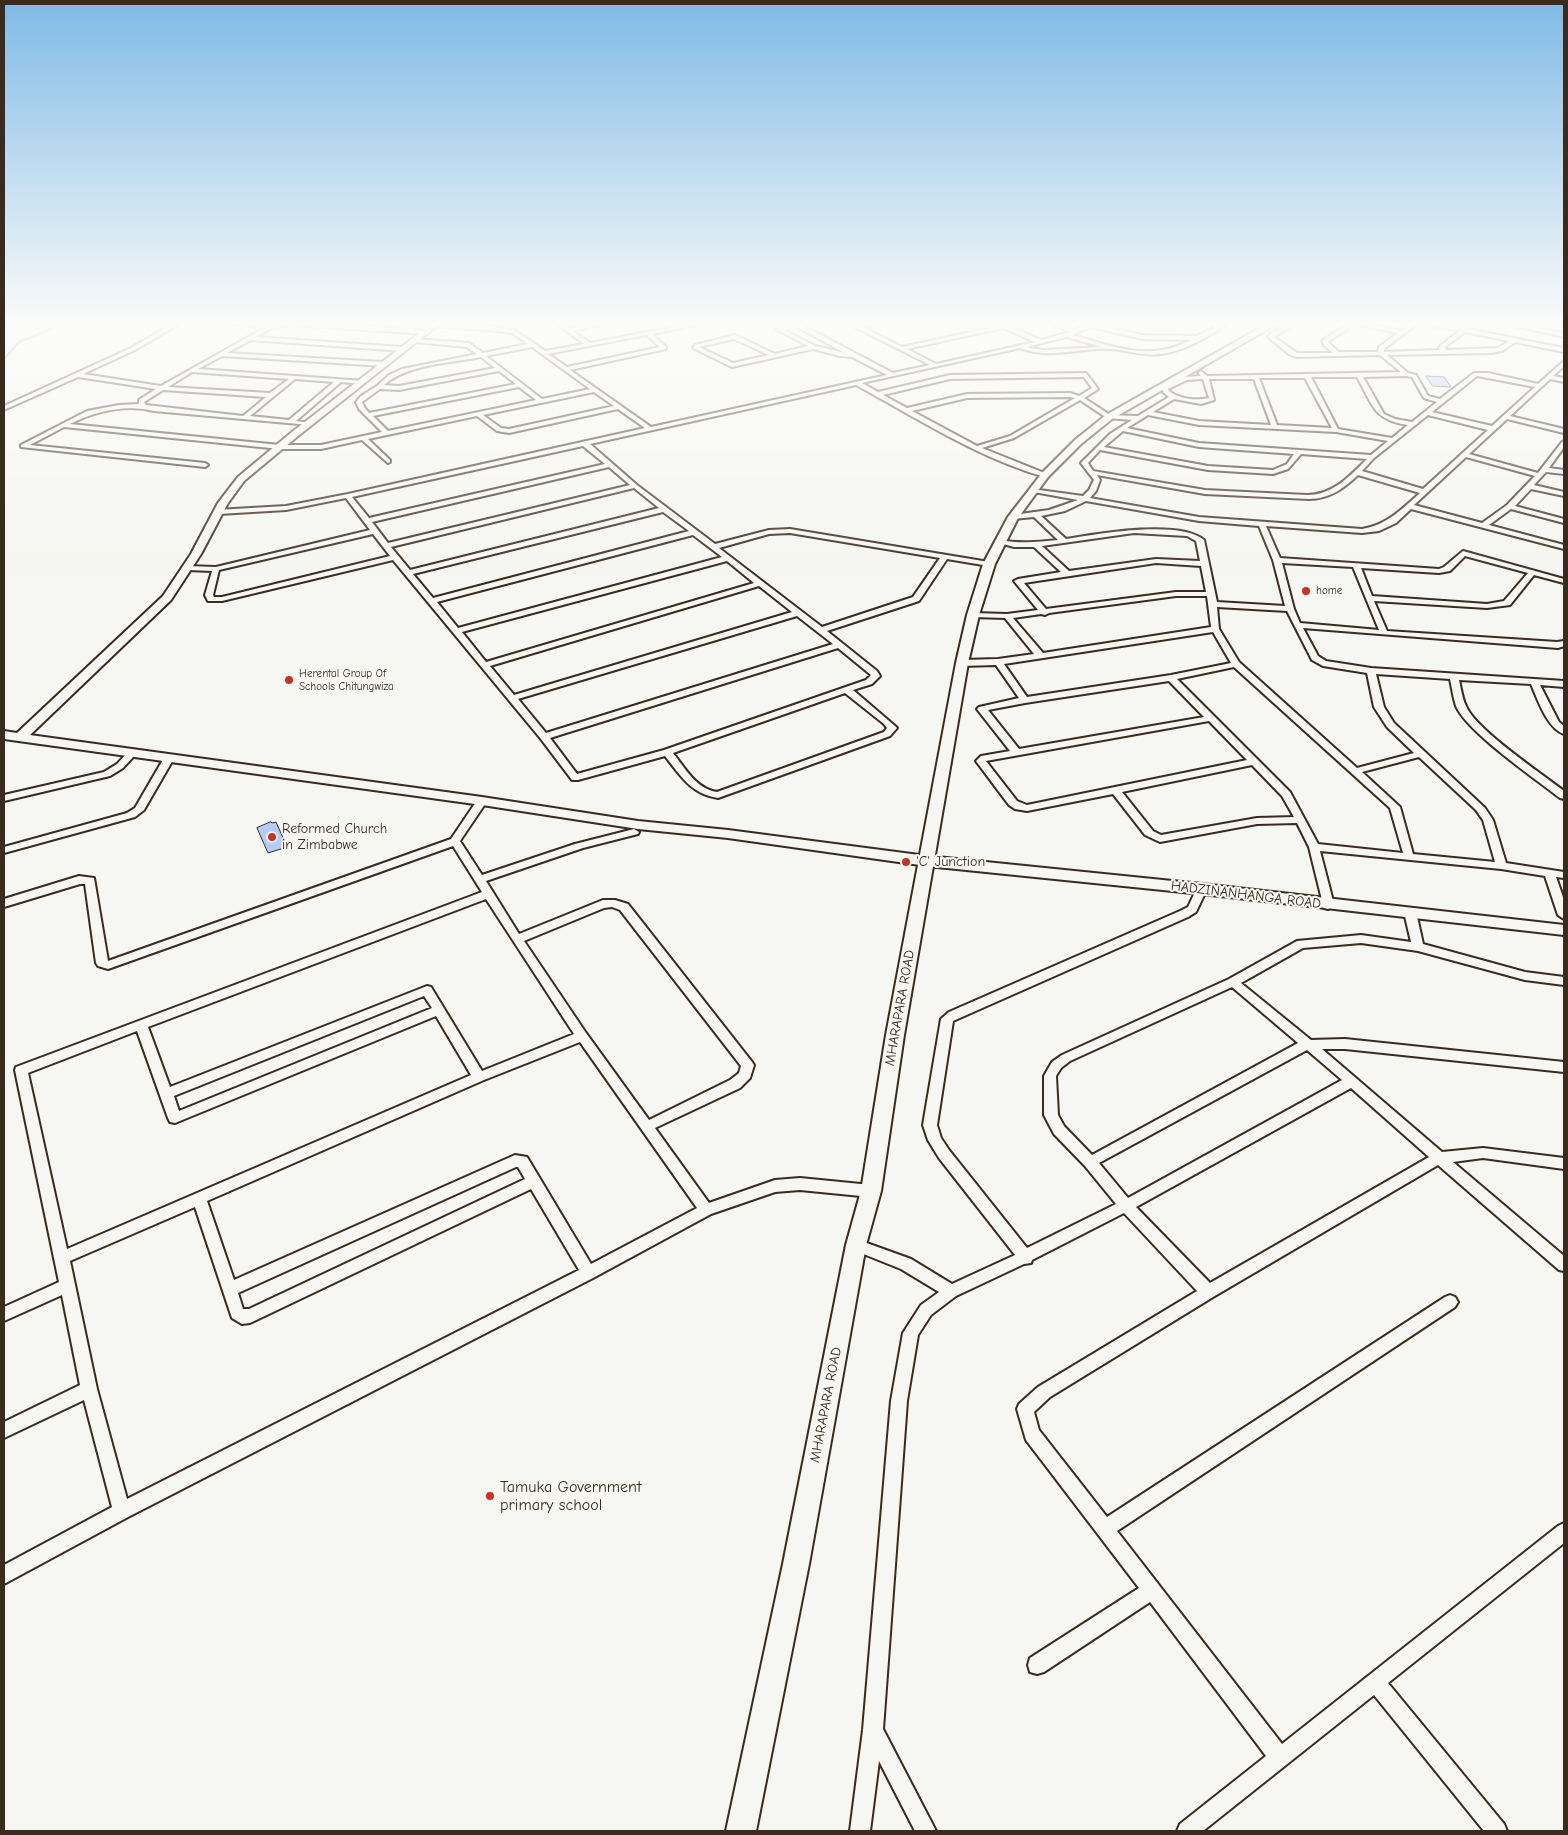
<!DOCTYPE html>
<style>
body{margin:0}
#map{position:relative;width:1568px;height:1835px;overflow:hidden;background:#f6f6f2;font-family:"Comic Neue",sans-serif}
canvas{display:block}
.frame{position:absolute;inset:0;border:5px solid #3b2a1e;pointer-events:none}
</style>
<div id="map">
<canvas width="1568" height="1835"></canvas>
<div class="frame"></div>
</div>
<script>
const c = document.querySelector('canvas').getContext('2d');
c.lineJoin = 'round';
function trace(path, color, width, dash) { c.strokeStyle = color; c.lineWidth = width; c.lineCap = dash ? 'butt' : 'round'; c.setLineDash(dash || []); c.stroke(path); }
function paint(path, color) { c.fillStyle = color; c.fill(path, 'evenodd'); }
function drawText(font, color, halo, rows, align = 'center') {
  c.font = font + ' "Comic Neue",sans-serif'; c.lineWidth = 4; c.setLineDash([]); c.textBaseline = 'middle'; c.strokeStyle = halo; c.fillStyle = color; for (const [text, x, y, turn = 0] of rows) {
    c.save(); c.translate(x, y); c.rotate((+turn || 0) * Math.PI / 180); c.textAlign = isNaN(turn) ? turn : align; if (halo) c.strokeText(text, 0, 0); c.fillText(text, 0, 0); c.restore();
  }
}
const stream = new Path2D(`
 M 4,359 L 19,342 L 61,325 L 79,327 L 97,325 L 100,321`);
const building = new Path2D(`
 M 1426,376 L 1444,377 L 1451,387 L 1433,386 Z
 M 271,822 L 272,823 L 276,822 L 287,847 L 268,853 L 257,828 Z`);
const minor = new Path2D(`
 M 177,321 L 184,321 L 135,350 L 83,374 L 161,386 L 266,327 L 193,321 L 272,324 L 293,321 L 406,329 L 416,321 L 423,321 L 412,329 L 429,332 L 426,334 L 293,325 L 273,327 L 256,337 L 403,347 L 406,349 L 403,351 L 251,340 L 227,353 L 383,362 L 386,364 L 383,366 L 222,356 L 198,369 L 364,381 L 365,382 L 362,384 L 341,382 L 296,421 L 310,423 L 310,425 L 154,411 C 126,404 96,411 70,424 L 280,445 L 321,445 L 382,432 L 359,409 L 356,402 L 361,396 L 377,386 L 389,375 L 402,369 L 477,354 L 467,347 L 415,342 L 413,339 L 469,343 L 483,353 L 528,344 L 512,333 L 488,330 L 433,326 L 435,323 L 488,326 L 516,331 L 545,351 L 584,344 L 553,321 L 560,321 L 569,328 L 607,321 L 619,321 L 573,331 L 590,343 L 705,321 L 717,321 L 652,334 L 666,347 L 666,349 L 570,370 L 651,427 L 887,375 L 852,357 L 840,356 L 813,349 L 732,367 L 693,348 L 695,345 L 735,335 L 775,354 L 808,346 L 776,329 L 798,323 L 893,373 L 930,365 L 843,321 C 850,321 855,325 860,325 C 869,325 877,321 887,321 L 863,327 L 902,347 L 999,326 L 994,323 L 997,321 L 1041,340 L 1070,332 L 1045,321 L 1053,321 L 1074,330 L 1094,321 L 1102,321 L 1096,324 L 1142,335 L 1197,336 L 1216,326 L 1198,321 L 1220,323 L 1231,321 C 1212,335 1185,351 1161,354 C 1144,357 1128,350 1111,349 C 1082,347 1048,360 1020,348 L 862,383 L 878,392 L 950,375 L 1086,373 L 1098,389 L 1084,398 L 1110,415 L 1138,416 L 1169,397 L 1163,392 L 1163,387 L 1184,377 L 1201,376 L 1198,373 L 1201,371 L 1207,376 L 1401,372 L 1380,355 L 1296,357 L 1289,354 L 1268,337 L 1270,334 L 1292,321 L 1299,321 L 1274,337 L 1297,353 L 1333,353 L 1324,345 L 1322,341 L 1350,323 L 1343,321 L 1354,321 L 1401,331 L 1414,321 L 1428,321 L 1564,348 L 1564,352 L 1515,342 L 1502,351 L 1491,353 L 1387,355 L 1408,373 L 1416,375 L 1428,396 L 1440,399 L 1474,373 L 1488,373 L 1538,384 L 1564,361 L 1564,366 L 1553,376 L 1564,378 L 1564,382 L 1550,379 L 1510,416 L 1564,429 L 1564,433 L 1507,419 L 1469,454 L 1538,473 L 1562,442 L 1564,441 L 1564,447 L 1549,468 L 1564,470 L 1564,474 L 1546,472 L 1534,485 L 1564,492 L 1564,496 L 1531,489 L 1515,506 L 1564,519 L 1564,523 L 1511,509 L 1489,525 L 1564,545 L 1564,549 L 1411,509 L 1396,523 L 1379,531 L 1362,533 L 1266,526 L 1280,558 L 1439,569 L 1444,567 L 1463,551 L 1564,579 L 1564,583 L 1534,575 L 1510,605 L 1487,608 L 1374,601 L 1387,631 L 1557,642 L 1564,641 L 1564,646 L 1558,648 L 1303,628 L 1318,656 L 1326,661 L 1371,668 L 1564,681 L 1564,687 L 1540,685 L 1559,722 L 1564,726 L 1564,734 C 1547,728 1538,700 1531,684 L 1459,680 C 1461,688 1462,698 1466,706 C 1475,729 1542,774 1564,791 L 1564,799 L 1560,798 C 1536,779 1467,732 1456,706 C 1453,697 1452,688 1450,679 L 1376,674 L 1384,707 L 1394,723 L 1485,808 L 1493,820 L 1506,863 L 1564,872 L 1564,878 L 1556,877 L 1564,900 L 1564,919 L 1558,915 L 1545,876 L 1501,869 L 1320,851 L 1334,905 L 1328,909 L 1324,908 L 1309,847 L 1297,823 L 1257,824 L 1160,842 L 1145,835 L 1113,794 L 1027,811 L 1015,809 L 1009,805 L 976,761 L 981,756 L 1010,751 L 977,709 L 979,707 L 1019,698 L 996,665 L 962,666 L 958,663 L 962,660 L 998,659 L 1034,654 L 1005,618 L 973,617 L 969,615 L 973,613 L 1007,614 L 1038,610 L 1014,581 L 1018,579 L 1061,572 L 1034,547 L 1014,547 L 996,542 L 1000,540 C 1020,544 1038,542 1058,540 L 1034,517 L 1013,519 L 1009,517 L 1013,515 L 1049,510 L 1078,500 L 1034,492 L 1030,490 L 1032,489 L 1083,496 L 1089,490 L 1094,480 L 1081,463 L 1110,434 L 1132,420 L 1107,418 L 1080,400 L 1014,438 L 982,448 L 1047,474 L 1047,476 L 1045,477 C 978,458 917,418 856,385 L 590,444 L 637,485 L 715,544 L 769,530 L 790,529 L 989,562 L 993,564 L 989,566 L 947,559 L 919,601 L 827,631 L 877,671 L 880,676 L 872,684 L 853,690 L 895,726 L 897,728 L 890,736 L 718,798 C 691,794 680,775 665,756 L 578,780 L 572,780 L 541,739 L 393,560 L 222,601 L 208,601 L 205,595 L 212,571 L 187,570 L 183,568 L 187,566 L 216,567 L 370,530 L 346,498 L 286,510 L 219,514 L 215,512 L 216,510 L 286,506 L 348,494 L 645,428 L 618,409 L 509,433 L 497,431 L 477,416 L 368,439 L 390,460 L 390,462 L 388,463 L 362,440 L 321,449 L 280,449 L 64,427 L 30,445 L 205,463 L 208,465 L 205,467 L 21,447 L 21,445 L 87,411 L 119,405 L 139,404 L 139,400 L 156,389 L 78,377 L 6,409 L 4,410 L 4,406 L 131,348 ZM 1419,323 L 1460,331 L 1441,345 L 1439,348 L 1440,350 L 1384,352 L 1384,349 ZM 1355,324 L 1398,333 L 1379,347 L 1378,352 L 1339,352 L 1329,343 L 1328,342 ZM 797,327 L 845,353 L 815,346 L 784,330 ZM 1091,327 L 1142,339 L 1191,340 C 1148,362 1116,347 1072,335 ZM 1003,328 L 1035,342 L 936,364 L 907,349 ZM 1465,332 L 1509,341 L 1498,348 L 1446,350 L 1445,347 ZM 646,335 L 660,347 L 567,367 L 548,354 ZM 1067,337 L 1102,347 L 1043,350 L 1026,347 ZM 734,339 L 769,355 L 733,363 L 699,347 ZM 532,347 L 590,389 L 542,399 L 486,356 ZM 481,357 L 495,368 L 399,386 L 384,385 C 407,364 451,363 481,357 ZM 499,371 L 516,384 L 369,413 L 364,407 L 362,402 L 380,389 L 399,390 ZM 192,372 L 289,379 L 270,393 L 168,387 ZM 1406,376 L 1412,377 L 1424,398 L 1437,402 L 1412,422 L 1395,419 L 1384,414 L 1363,377 ZM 1477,376 L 1535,387 L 1492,426 L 1432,412 ZM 1084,377 L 1092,388 L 1079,396 L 1070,393 L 967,394 L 907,408 L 883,395 L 950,379 ZM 1311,377 L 1357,377 C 1373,405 1373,420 1408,425 L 1392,438 L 1338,429 ZM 1259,378 L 1305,378 L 1332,428 L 1277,425 ZM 295,379 L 334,382 L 289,420 L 250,416 ZM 1203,379 L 1209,398 C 1196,401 1179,399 1169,391 L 1168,389 L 1187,380 ZM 1209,379 L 1254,379 L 1271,425 L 1199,421 L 1153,412 L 1174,399 L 1201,404 L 1214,400 ZM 519,387 L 536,400 L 388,431 L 373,416 ZM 163,390 L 266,397 L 243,416 L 146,405 L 144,402 ZM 594,392 L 614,406 L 509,429 L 501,428 L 483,415 ZM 1070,397 L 1075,398 L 1010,436 L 977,446 L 912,411 L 967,398 ZM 1148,415 L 1199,425 L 1336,432 L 1388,441 L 1371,455 L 1199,443 L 1127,428 ZM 1428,415 L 1488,430 L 1423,489 L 1362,471 L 1374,458 ZM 1123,431 L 1199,447 L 1294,454 L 1287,464 L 1273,470 L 1208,466 L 1104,447 ZM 583,446 L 605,464 L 369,518 L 352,497 ZM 1100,450 L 1208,470 L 1273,474 L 1288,469 L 1301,454 L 1367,459 C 1350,476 1333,495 1307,495 L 1205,490 L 1093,471 L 1088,463 ZM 1466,457 L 1535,476 L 1507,505 L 1482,523 L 1414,505 ZM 609,467 L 630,485 L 388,543 L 372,522 ZM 1097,475 L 1205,494 L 1309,499 C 1330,499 1344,488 1358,475 L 1420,493 C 1402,509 1387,525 1362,529 L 1199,517 L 1090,498 L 1096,491 L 1100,480 ZM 634,488 L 659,508 L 410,570 L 391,547 ZM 1086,501 L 1199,521 L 1259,526 L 1273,560 L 1285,606 L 1217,602 L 1204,540 C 1180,519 1096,534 1066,539 L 1041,516 L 1065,511 ZM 663,512 L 689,531 L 433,598 L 413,574 ZM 790,533 L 940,558 L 913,597 L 822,627 L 719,548 L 769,534 ZM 1134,533 L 1187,536 L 1196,541 L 1200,561 L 1156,559 L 1069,571 L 1042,546 ZM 373,534 L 390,556 L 222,597 L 214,597 L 213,595 L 219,570 ZM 693,535 L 722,557 L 458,628 L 437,602 ZM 1465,556 L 1528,573 L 1504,601 L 1487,604 L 1372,596 L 1361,568 L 1439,573 L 1450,571 ZM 727,561 L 754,583 L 486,662 L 462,632 ZM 1156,563 L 1201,566 L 1206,592 L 1176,592 L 1046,609 L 1024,583 ZM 1282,563 L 1353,567 L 1379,630 L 1300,623 L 1294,609 ZM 759,586 L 792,612 L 514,695 L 490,666 ZM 1176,596 L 1207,596 L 1211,627 L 1043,653 L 1013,618 L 1041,614 L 1045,615 L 1049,613 ZM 1217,607 L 1287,611 L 1312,660 L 1323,666 L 1367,673 L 1374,707 L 1387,727 L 1414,753 L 1357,768 L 1239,662 L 1219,629 ZM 797,616 L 833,644 L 546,733 L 518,699 ZM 1213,632 L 1231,663 L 1171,675 L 1027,697 L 1004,664 ZM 838,648 L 871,675 L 866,680 L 664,750 L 577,774 L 550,738 ZM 1234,667 L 1390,808 L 1403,853 L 1318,844 L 1290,792 L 1177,679 ZM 1169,681 L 1204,717 L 1019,749 L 988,710 L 1025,703 ZM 845,693 L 884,724 L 887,728 L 884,732 L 717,792 C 696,789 685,768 673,753 ZM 1209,721 L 1247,760 L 1027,805 L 1017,801 L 986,761 ZM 1419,757 L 1476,810 L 1483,820 L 1495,862 L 1413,854 L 1400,807 L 1362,772 ZM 1252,765 L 1282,796 L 1294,817 L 1257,818 L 1161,835 L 1153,831 L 1122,792 Z
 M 1145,321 L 1152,321 L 1149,323 Z
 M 1491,321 L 1502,321 L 1532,327 L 1540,321 L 1546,321 L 1537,328 L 1564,333 L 1564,337 Z
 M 132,750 L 137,753 L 135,755 L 123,768 L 110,776 L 4,801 L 4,795 L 104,772 L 117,764 L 129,751 Z
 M 169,755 L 174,758 L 144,810 L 135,817 L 4,853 L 4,847 L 127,813 L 135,808 L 164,758 Z
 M 482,798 L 487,801 L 460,841 L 482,875 L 575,844 L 634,829 L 639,832 L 638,834 L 583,848 L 486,881 L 519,934 L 603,900 L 615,900 L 628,904 L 752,1062 L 754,1065 L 750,1078 L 740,1088 L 655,1128 L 709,1203 L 775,1180 L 800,1178 L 871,1185 L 876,1187 L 878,1191 L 876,1195 L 871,1197 L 800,1190 L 775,1192 L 711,1214 L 593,1278 L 128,1517 L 4,1584 L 4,1565 L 112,1507 L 84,1400 L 4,1438 L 4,1422 L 80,1385 L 62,1295 L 4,1321 L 4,1307 L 59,1282 L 15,1070 L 16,1067 L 482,892 L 453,846 L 108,969 L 98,966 L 96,963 L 85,884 L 80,884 L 4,907 L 4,899 L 79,876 L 94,878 L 108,961 L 451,839 L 478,799 ZM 486,899 L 574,1034 L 482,1071 L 431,987 L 427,986 L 170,1087 L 148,1027 ZM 612,907 L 620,910 L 741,1066 L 739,1073 L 730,1080 L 649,1120 L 586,1033 L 524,941 L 604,908 ZM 424,996 L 432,1008 L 179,1111 L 174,1096 ZM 436,1016 L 471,1075 L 67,1249 L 28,1073 L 137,1031 L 168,1118 L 170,1122 L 175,1123 ZM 580,1042 L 697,1208 L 591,1264 L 527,1157 L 515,1155 L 234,1280 L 207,1201 L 484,1080 ZM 516,1167 L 518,1167 L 525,1179 L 249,1309 L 243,1309 L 238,1293 ZM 531,1189 L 579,1270 L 127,1499 L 97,1389 L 70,1261 L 195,1207 L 232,1318 L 242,1324 L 250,1323 Z
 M 1202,885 L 1207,889 L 1196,912 L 1188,917 L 953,1021 L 937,1125 L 941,1138 L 949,1150 L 1027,1248 L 1116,1204 L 1085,1166 L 1054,1134 L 1044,1115 L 1044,1076 L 1052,1062 L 1062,1055 L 1229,979 L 1297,941 L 1361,935 L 1411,942 L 1404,912 L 1410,908 L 1416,912 L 1423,944 L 1525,972 L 1564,977 L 1564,985 L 1525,980 L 1418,951 L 1361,943 L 1303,948 L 1241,983 L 1311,1040 L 1345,1039 L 1564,1062 L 1564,1072 L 1345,1049 L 1322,1049 L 1442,1152 L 1483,1148 L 1564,1158 L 1564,1169 L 1483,1158 L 1453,1162 L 1564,1256 L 1564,1271 L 1559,1270 L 1438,1165 L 1213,1297 L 1050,1397 L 1034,1412 L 1039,1430 L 1107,1517 L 1445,1297 L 1450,1295 L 1455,1297 L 1458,1302 L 1455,1307 L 1117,1531 L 1282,1744 L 1558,1526 L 1564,1523 L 1564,1543 L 1388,1683 L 1504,1824 L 1507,1831 L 1484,1831 L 1374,1695 L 1203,1831 L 1177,1831 L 1180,1824 L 1266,1756 L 1150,1602 L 1044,1672 L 1037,1674 L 1030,1672 L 1028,1665 L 1030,1658 L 1139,1588 L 1026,1440 L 1017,1409 L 1019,1404 L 1038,1387 L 1197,1291 L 1124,1213 L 1032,1260 L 1031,1263 L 1024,1264 L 956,1296 L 931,1315 L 918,1335 L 907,1401 L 883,1729 L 936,1831 L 915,1831 L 879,1761 L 870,1831 L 850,1831 L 863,1730 L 891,1401 L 903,1333 L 921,1305 L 939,1292 L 901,1269 L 851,1249 L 849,1245 L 851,1241 L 856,1239 L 861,1241 L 911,1259 L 952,1284 L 1015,1255 L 939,1158 L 928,1140 L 923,1125 L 941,1019 L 949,1012 L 1180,911 L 1188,907 L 1198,886 ZM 1232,987 L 1298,1043 L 1092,1155 L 1064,1126 L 1058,1115 L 1056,1076 L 1061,1068 L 1070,1061 ZM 1307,1050 L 1342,1080 L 1128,1198 L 1099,1163 ZM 1351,1088 L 1429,1157 L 1210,1283 L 1136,1207 Z`);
const tertiary = new Path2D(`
 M 435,321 L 443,321 L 298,436 L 244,481 L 228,503 L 201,554 L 171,600 L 30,735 L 482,797 L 638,821 L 728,830 L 927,856 L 1202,884 L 1564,925 L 1564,935 L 1202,894 L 927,866 L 728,838 L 638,829 L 482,805 L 4,739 L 4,731 L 17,733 L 163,596 L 191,554 L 218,503 L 238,477 L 292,432 Z`);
const secondary = new Path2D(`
 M 1272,321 L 1282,321 L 1112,419 L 1081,444 L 1048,477 L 1018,518 L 995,564 L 979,615 L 968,663 L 904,1035 L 881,1191 L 866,1245 L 809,1564 L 756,1831 L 726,1831 L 783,1564 L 846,1245 L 861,1191 L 886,1035 L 956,663 L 967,615 L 983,564 L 1008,517 L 1042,473 L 1075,440 L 1106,415 Z`);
const markers = [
 [1306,591,5,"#c8321e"],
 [289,680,5,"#c8321e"],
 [272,837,5,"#c8321e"],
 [906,862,5,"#c8321e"],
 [490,1496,5,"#c8321e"]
];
const farPoinames = [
 ["home",1316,591],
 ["Herental Group Of",299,674],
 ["Schools Chitungwiza",299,687]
];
const poiNames = [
 ["Reformed Church",282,829],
 ["in Zimbabwe",282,845],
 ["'C' Junction",916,862]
];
const streetNames = [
 ["HADZINANHANGA ROAD",1246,895,7],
 ["MHARAPARA ROAD",900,1008,-80],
 ["MHARAPARA ROAD",826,1405,-79]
];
const nearPoinames = [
 ["Tamuka Government",500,1487],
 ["primary school",500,1505]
];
trace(stream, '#678696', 2);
paint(building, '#b2ccfa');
trace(building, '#3b2a1e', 1);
trace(minor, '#3b2a1e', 4);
trace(tertiary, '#3b2a1e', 4);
trace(secondary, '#3b2a1e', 4);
paint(minor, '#f6f6f2');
paint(tertiary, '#f6f6f2');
paint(secondary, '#f6f6f2');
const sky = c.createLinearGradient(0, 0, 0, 578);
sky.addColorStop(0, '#80bae7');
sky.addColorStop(0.56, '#fbfbf9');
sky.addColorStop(1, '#fbfbf900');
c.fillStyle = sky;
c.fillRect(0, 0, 1568, 578);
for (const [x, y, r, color] of markers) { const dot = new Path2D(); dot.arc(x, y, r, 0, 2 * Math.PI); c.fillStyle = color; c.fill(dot); trace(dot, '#f6f6f2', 2); }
drawText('11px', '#3b2a1e', '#f6f6f2', farPoinames, 'left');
drawText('14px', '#3b2a1e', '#f6f6f2', poiNames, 'left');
drawText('14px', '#3b2a1e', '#f6f6f2', streetNames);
drawText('16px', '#3b2a1e', '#f6f6f2', nearPoinames, 'left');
</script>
